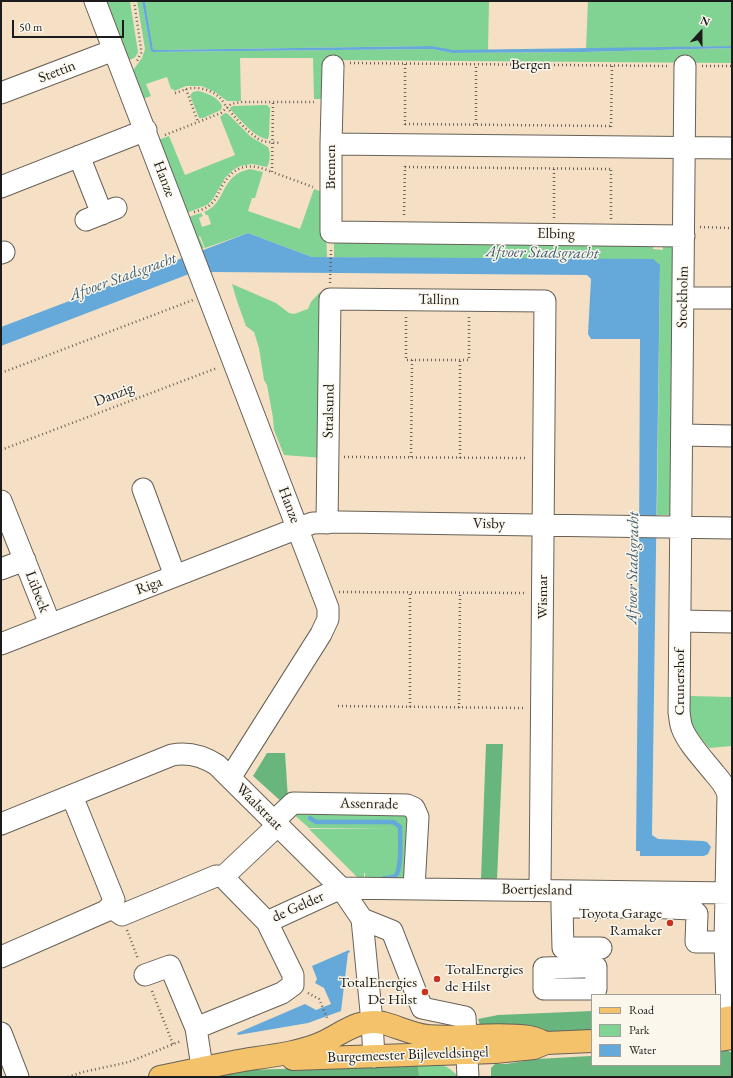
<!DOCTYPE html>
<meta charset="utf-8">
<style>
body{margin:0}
#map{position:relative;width:733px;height:1078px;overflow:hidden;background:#f5e0c5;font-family:"EB Garamond",serif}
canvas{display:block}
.frame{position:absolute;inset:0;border:2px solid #1c1c1c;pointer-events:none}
.legend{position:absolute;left:591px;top:994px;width:130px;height:72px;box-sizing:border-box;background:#fbf7ec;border:1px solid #a29f99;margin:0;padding:5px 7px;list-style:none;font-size:12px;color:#1c1c1c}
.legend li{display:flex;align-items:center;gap:8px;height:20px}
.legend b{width:20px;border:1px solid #a29f99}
.north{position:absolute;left:681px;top:12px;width:40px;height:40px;-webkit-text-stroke:3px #fbf7ec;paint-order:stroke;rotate:21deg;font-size:11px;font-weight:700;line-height:16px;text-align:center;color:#1c1c1c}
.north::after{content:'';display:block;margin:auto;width:14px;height:18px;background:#1c1c1c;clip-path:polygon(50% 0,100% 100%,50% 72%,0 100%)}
.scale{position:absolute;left:12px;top:20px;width:112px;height:18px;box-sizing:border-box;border:2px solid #1c1c1c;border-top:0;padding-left:5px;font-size:12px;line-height:14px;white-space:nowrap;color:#1c1c1c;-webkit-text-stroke:3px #fbf7ec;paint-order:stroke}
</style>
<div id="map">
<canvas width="733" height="1078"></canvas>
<div class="frame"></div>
<ul class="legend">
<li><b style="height:5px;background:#f3c26a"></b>Road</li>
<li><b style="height:11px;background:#81d394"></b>Park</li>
<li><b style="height:11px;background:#64a9d9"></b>Water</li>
</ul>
<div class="north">N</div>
<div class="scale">50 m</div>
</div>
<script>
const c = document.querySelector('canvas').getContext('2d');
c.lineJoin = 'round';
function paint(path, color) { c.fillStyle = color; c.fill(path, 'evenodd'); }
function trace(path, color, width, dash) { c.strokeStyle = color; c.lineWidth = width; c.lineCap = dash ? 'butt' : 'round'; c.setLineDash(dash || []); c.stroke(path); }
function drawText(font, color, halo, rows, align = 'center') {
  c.font = font + ' "EB Garamond",serif'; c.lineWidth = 3; c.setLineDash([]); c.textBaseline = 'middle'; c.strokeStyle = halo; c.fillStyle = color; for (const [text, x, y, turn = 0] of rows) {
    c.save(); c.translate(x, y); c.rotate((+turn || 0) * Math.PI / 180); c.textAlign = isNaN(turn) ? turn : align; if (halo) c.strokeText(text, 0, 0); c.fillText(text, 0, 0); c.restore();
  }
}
const green = new Path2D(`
 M 101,1 L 130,1 L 138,52 C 136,58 132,60 126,60 Z
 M 137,1 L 142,1 L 150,47 L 153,52 L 432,49 L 452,53 L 584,52 L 732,48 L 732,63 L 327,60 L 326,99 L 314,99 L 313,58 L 240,58 L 241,101 L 227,101 L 215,92 L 202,86 L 186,86 L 174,91 L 173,89 L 171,89 L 167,77 L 146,84 L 151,96 L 140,100 L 132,74 L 134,69 L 142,58 L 145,49 Z
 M 145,1 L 489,1 L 488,50 L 450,50 L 432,46 L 155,50 L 153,50 Z
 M 588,1 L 732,1 L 732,46 L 586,49 Z
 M 198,91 C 207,93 218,97 222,106 L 221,110 L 203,118 L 199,118 L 190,95 L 193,92 Z
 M 267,105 L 270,108 L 270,111 L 269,135 L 268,139 L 266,139 C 253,136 240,119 231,110 L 230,108 L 233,106 Z
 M 225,113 L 228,114 L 251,137 L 268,147 C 271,153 270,162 267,167 L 252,164 L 240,166 L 233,170 L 225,178 L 213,199 L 207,205 L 184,214 L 156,141 L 169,136 L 185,175 L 235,155 L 220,117 Z
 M 250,169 L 263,172 L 255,198 L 252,198 L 248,211 L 300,229 L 314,189 L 325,193 L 327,257 L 312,257 L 248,233 L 205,248 L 200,236 L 199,237 L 204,248 L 198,251 L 185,218 L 201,213 L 203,216 L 199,218 L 202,227 L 211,224 L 208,215 L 206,215 L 204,212 C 227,204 219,175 250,169 Z
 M 334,238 L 653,241 L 653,249 L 663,250 L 662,241 L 675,244 L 675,515 L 657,515 L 660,265 L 334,257 Z
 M 232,284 L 276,303 L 289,313 L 294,314 L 308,309 L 311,302 L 319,293 L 324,292 L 323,458 L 284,455 L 274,430 L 273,418 L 267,385 L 264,380 L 259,348 L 254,332 L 246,326 L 237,301 Z
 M 690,696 L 732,697 L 732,746 L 709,748 C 702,739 692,730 690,719 C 689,712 690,704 690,696 Z
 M 321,810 L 323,815 L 395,814 L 412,817 L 410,879 L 365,885 L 365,873 L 368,873 L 364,873 L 364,884 L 309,829 L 391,829 L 309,828 L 291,812 Z
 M 418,1064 C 436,1064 443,1061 457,1075 L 457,1077 L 419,1077 Z`);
const forest = new Path2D(`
 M 486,744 L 503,744 L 497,879 L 481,879 Z
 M 267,753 L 285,753 L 288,799 L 283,803 L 253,776 Z
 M 592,1011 L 592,1033 L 545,1034 L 481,1028 L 478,1019 L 498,1015 Z
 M 720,1048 L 723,1048 L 732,1053 L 732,1077 L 491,1077 L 491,1068 L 495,1064 L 506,1064 L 537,1059 L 590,1056 L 592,1056 L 592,1065 L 720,1065 Z
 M 418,1064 L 419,1077 L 195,1077 L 246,1070 L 348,1067 Z`);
const water = new Path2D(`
 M 142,1 L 145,1 L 153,49 L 155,50 L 432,46 L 453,50 L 732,46 L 732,48 L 584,52 L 452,53 L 432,49 L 153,52 L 151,51 L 150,47 Z
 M 248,233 L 312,257 L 653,259 L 660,265 L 652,835 L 658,839 L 703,841 L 707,842 L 711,847 L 708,854 L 704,856 L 640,856 L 640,851 L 636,851 L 639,548 L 640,339 L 591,339 L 588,334 L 591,279 L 587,275 L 214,272 L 189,274 L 1,346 L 1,327 Z
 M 349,950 L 350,952 L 348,953 L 341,1011 L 308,1023 L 238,1035 L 237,1033 L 242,1031 L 305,1004 L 316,1010 L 331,1004 L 324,988 L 315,983 L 317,979 L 312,966 Z`);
const stream = new Path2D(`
 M 310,818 L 316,822 L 392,822 L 395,823 L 400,827 C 400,837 402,868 396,875 C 393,878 388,878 384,878`);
const path = new Path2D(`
 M 134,1 L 141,48 L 141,53 L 137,61
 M 350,63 L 667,66
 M 702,66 L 732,66
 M 186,89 L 198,122
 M 175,93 C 179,92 183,90 187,89 C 199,86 213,90 221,99 C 223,101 225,105 227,107 C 234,117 247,131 257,138 C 264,143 273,142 281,143
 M 273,103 L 272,172 L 313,187
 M 405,124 L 611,126
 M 476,124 L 476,64
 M 405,125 L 405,64
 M 611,127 L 612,65
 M 165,135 L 221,113 L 231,104 L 241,102 L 314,102
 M 405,167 L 611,169
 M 194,212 C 201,210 208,208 213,202 C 217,198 219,191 222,186 C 236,163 250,163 272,172
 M 404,215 L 405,166
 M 554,218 L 554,168
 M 611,219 L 611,168
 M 700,227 L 732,228
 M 330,283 L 331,250
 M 406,317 L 406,360 L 469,360 L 469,317
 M 1,373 L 193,300
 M 1,450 L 217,368
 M 344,457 L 527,458
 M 411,457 L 412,360
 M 460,458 L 460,360
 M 339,592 L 526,593
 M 338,706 L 524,708
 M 410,707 L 410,592
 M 459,708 L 460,593
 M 127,930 L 138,959
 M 152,991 L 173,1044
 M 308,993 L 319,999 L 328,1020
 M 68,1077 L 83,1072 L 129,1062 L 181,1041`);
const minor = new Path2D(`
 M 95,1 L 328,608 L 328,619 L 321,634 L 230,778
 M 333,66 L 331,144 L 331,232 L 684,236
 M 685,66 L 679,712 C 680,718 680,723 682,728 C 688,744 704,760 715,774 C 720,780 726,786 728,795 L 725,942 L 728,1036
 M 1,93 L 114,50
 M 331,144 L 732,148
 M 79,156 L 102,214
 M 1,187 L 146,130
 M 86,220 L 116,208
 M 1,253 L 4,252
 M 683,298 L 732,298
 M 682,435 L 732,436
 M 143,489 L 175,576
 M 1,501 L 50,624
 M 327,523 L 330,299 L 545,301 L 540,890
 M 1,569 L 25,560
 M 680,621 L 732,622
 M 1,644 L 298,528 L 313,523 L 340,522 L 732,528
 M 274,821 L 293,803 L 407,805 L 414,808 L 418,817 L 414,888
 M 1,824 L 172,755 C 188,752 203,756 217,765 L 341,888 L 362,919 L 372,1022 L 374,1057
 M 223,877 L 278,825
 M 562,891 L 562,907 L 645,907
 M 645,892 L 645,907 L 692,909 L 697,914 L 696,942 L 725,942
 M 110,907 L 122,915 L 216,876 L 223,877 L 267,922 L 341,888 L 732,893
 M 562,907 L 563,948 L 601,948
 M 362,919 L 392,931 L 422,1008 L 465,1017 L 468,1077
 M 1,957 L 106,911 L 110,907 L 114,900 L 72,796
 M 583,967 L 596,967 L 596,989 L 544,989 L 544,968 Z
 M 145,975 L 170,966 L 196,1028 L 202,1067
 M 196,1028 L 282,993 L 293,985 L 293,975 L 267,922
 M 1,1033 L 18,1077`);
const major = new Path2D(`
 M 720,1019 L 732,1017
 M 720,1040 L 732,1038
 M 293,1059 L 495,1052 L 534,1048 L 546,1043 L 592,1041
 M 160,1077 C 188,1071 216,1065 244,1060 C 270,1056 300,1053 324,1042 C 344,1032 360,1018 383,1023 C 398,1027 412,1034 427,1036 C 461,1039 495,1032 529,1037 C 535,1038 541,1041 546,1043`);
const markers = [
 [670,923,4,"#c8321e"],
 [437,979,4,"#c8321e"],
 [425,992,4,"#c8321e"]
];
const streetNames = [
 ["Bergen",531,65],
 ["Stettin",57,72,-21],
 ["Bremen",331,167,-90],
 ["Hanze",164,179,69],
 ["Elbing",556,234,1],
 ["Stockholm",683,297,-89],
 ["Tallinn",439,300,1],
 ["Danzig",114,395,-21],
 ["Stralsund",329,411,-89],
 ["Hanze",289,505,69],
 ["Visby",489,524,1],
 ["Riga",149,586,-21],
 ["Lübeck",37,592,69],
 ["Wismar",543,597,-90],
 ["Crunershof",680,682,-90],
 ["Assenrade",369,804,1],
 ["Waalstraat",259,807,45],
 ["Boertjesland",537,890,1],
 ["de Gelder",298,907,-24],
 ["Burgemeester Bijleveldsingel",408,1055,-2]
];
const poiNames = [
 ["Toyota Garage",662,914],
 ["Ramaker",662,931],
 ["TotalEnergies",445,970,"left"],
 ["de Hilst",445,987,"left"],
 ["TotalEnergies",417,983],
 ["De Hilst",417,1000]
];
const waterNames = [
 ["Afvoer Stadsgracht",542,253,1],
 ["Afvoer Stadsgracht",123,277,-20],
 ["Afvoer Stadsgracht",633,568,-89]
];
paint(green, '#81d394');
paint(forest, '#68b57e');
paint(water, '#64a9d9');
trace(stream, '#64a9d9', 4.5);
trace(minor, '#686157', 23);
trace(major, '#686157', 24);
trace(path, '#686157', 2.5, [1, 3]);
trace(minor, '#fff', 21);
trace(major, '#f3c26a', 22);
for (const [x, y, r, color] of markers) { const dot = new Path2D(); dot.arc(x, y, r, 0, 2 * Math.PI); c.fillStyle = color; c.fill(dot); trace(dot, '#fbf7ec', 1.5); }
drawText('15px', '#1c1c1c', '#fbf7ec', streetNames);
drawText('15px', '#1c1c1c', '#fbf7ec', poiNames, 'right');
drawText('italic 16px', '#3c5b71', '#fbf7ec', waterNames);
</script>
